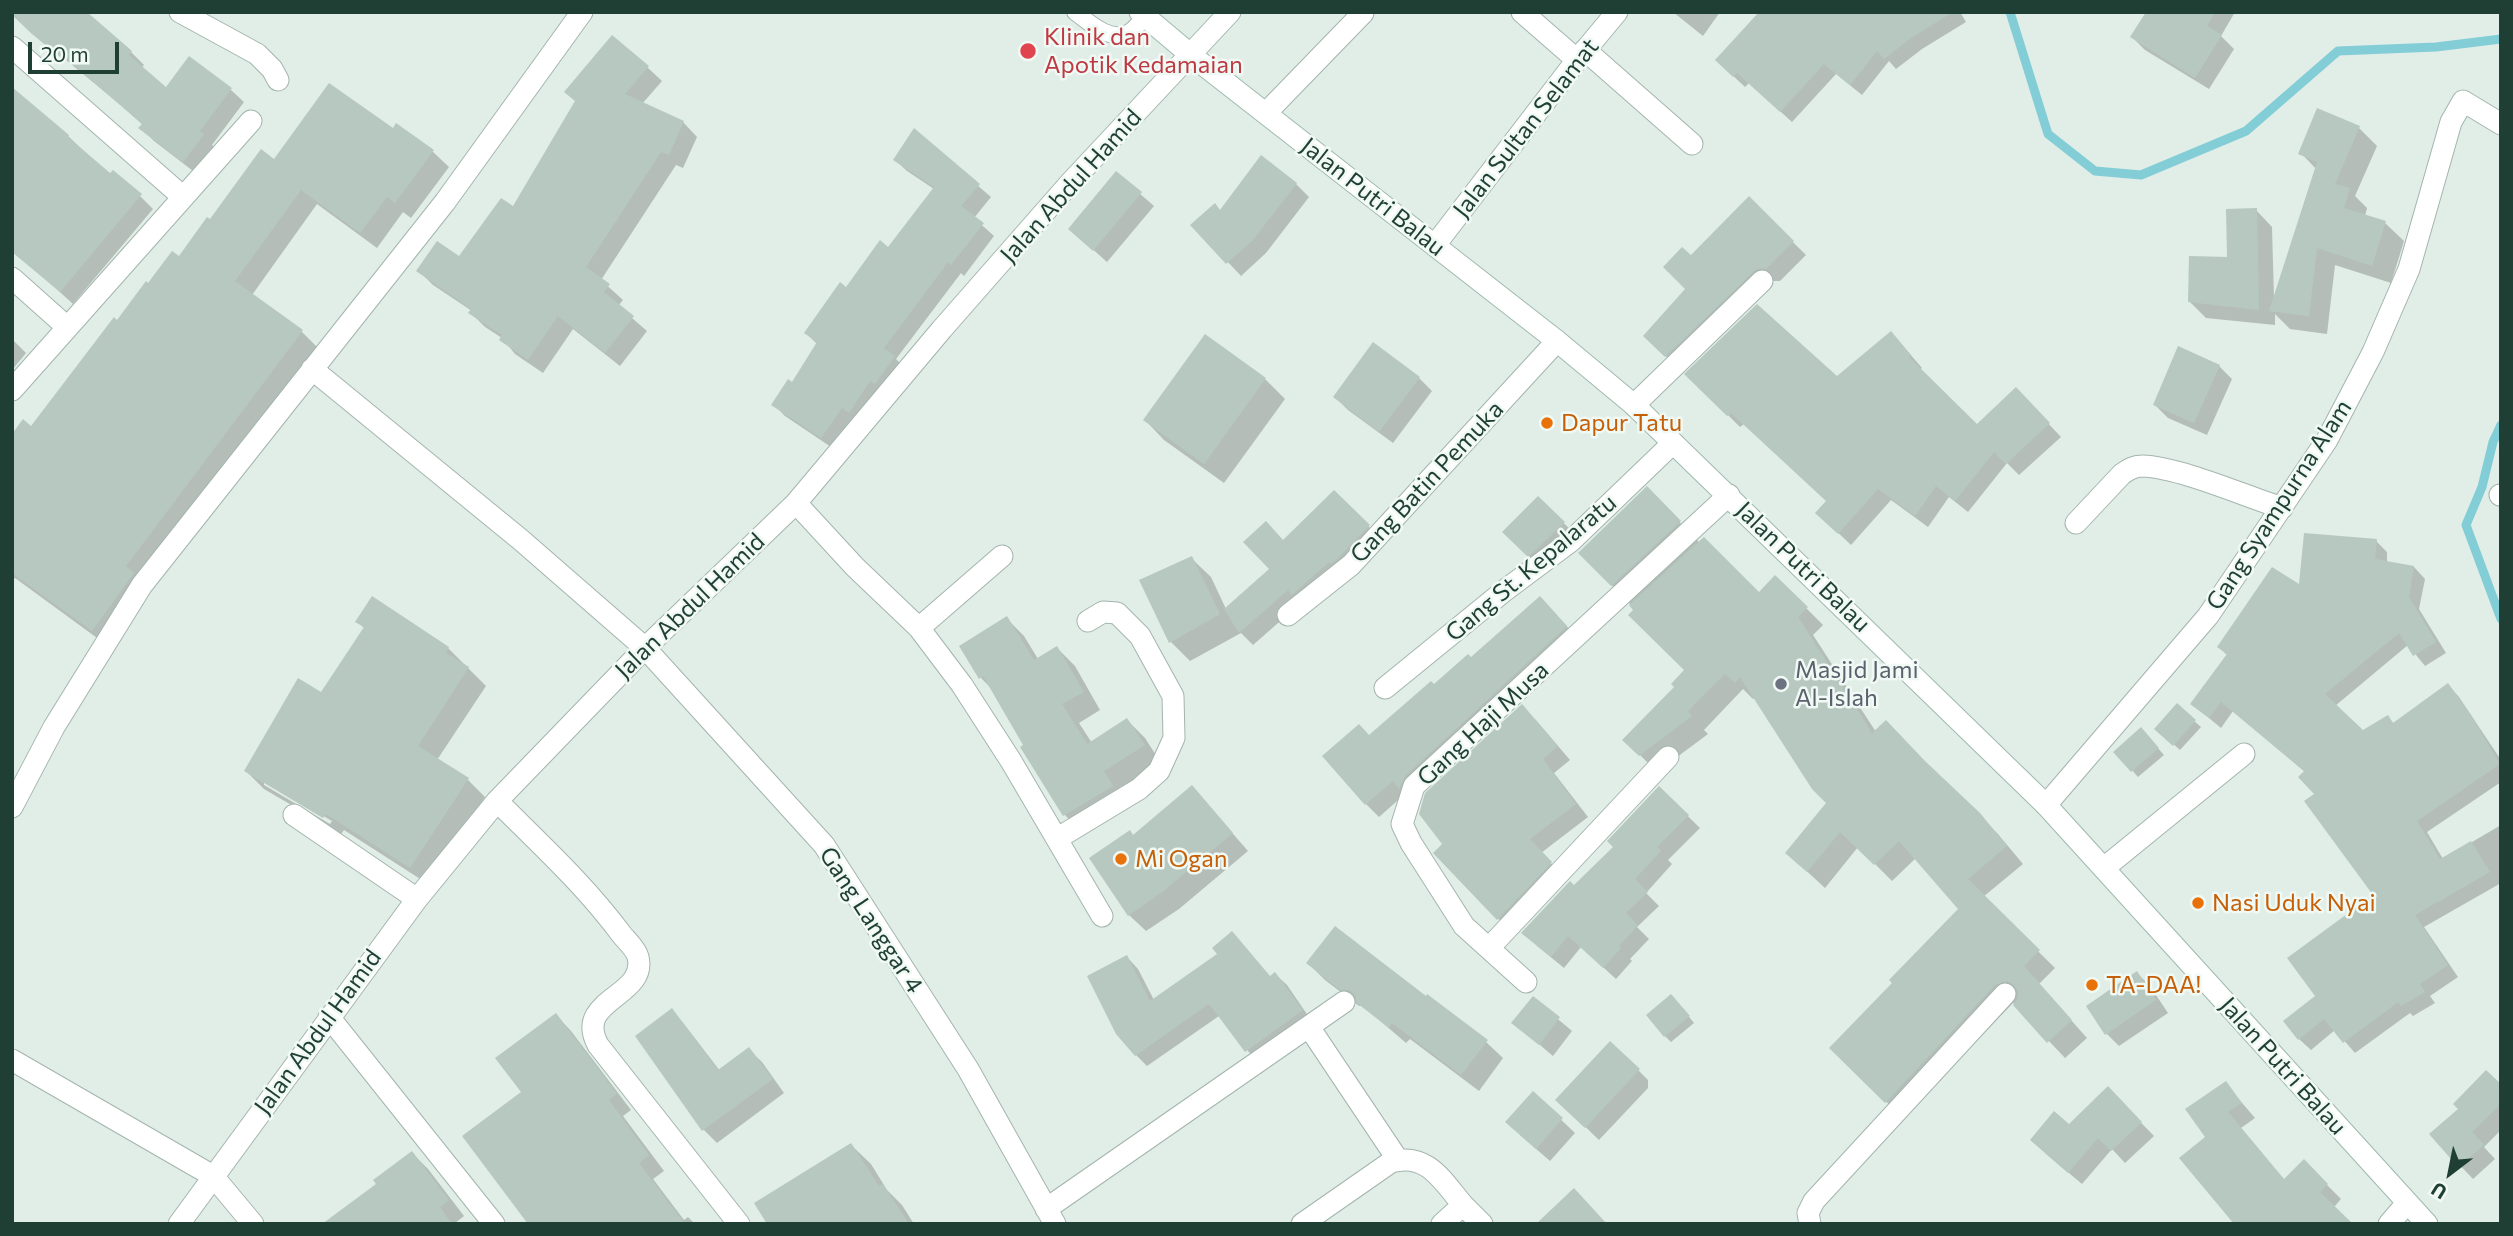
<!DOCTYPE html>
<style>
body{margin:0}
#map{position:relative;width:2513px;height:1236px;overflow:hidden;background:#e1ede7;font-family:Commissioner,sans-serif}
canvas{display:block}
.frame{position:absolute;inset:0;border:14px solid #1f3f35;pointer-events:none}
.north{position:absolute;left:2415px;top:1138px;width:70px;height:70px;-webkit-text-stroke:5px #f1f9f5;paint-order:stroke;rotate:212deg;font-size:19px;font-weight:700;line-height:28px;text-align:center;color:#1f3f35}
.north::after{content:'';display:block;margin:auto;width:24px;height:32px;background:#1f3f35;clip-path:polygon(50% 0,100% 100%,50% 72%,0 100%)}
.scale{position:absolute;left:28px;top:42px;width:91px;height:32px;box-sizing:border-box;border:4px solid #1f3f35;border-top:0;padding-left:9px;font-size:21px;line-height:24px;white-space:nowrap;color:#1f3f35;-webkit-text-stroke:5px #f1f9f5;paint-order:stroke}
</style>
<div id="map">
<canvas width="2513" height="1236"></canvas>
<div class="frame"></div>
<div class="north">U</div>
<div class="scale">20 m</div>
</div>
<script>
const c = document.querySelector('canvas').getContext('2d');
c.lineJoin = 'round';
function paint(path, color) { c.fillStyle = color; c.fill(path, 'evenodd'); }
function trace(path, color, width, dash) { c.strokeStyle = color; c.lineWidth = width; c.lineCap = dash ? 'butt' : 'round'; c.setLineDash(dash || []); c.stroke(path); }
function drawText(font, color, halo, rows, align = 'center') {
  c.font = font + ' Commissioner,sans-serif'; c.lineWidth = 5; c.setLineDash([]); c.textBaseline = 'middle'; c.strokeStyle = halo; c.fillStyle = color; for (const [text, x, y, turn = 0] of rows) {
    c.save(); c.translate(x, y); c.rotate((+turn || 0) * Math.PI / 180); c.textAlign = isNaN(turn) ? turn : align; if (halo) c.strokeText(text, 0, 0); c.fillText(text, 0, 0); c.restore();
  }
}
const shadow = new Path2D(`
 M 1673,12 L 1720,12 L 1703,36 Z
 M 1761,12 L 1960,12 L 1966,22 L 1922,49 L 1896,69 L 1889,61 L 1862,95 L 1836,74 L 1792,122 L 1749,83 L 1745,87 L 1728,71 Z
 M 2148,12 L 2235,12 L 2221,36 L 2234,49 L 2209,89 L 2145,50 L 2132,37 Z
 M 19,21 L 131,52 L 144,65 L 141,68 L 167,89 L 190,59 L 231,90 L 244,102 L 212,145 L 216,149 L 197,174 L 154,141 L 141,128 L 143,125 L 123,107 Z
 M 647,67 L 662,81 L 642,104 L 683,122 L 697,137 L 683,168 L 676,165 L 601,280 L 623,300 L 618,306 L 647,331 L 620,366 L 573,329 L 543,373 L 515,354 L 502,338 L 485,327 L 471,313 L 472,311 L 433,285 L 418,270 L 460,259 L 513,209 Z
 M 2359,128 L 2377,146 L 2355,196 L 2367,208 L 2365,216 L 2385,223 L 2404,241 L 2391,283 L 2335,265 L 2327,334 L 2290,329 L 2275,314 L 2275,325 L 2206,318 L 2189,301 L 2228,259 L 2256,210 L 2272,227 L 2274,299 L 2316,169 L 2301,153 Z
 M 393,130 L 433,152 L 449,167 L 411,218 L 403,212 L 377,248 L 317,204 L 252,295 L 301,331 L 317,347 L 108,646 L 15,578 L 12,580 L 12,437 L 32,428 L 149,286 L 179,258 L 210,222 L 274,161 Z
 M 914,131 L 991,197 L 974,218 L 994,236 L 964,276 L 961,273 L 896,359 L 906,369 L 834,449 L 785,416 L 773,404 L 793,385 L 817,344 L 806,333 L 846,289 L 888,249 L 934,189 L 907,171 L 895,160 Z
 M 68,136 L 110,176 L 140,196 L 153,209 L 73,304 L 12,249 Z
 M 1116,173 L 1154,206 L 1107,262 L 1070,229 Z
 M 1296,184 L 1309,197 L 1266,253 L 1241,276 L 1193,225 Z
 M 1749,199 L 1806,255 L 1780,281 L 1773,281 L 1766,284 L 1679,368 L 1658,349 L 1688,289 L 1691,257 Z
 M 1206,336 L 1265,379 L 1285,399 L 1224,483 L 1164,440 L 1145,420 Z
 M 12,339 L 26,353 L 12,370 Z
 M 1903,346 L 1922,368 L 1920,370 L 1977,426 L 2028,402 L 2061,437 L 2019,475 L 2007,463 L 1968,512 L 1949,497 L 1928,527 L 1891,500 L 1851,545 L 1830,525 L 1828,502 L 1744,424 L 1740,427 L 1687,374 L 1837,379 Z
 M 2219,366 L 2232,379 L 2207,435 L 2168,418 L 2155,405 Z
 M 1419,378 L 1432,391 L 1393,443 L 1348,410 L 1335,397 Z
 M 1647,489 L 1700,543 L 1759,594 L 1806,608 L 1823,625 L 1813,635 L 1876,732 L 1934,772 L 1997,833 L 2023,864 L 1983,897 L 2055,968 L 2039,984 L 2087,1038 L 2065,1058 L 2013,1003 L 1903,1118 L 1831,1048 L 1895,983 L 1960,909 L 1916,858 L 1892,881 L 1858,847 L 1825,888 L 1787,853 L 1828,803 L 1755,697 L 1753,699 L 1743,689 L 1704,730 L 1708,734 L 1657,772 L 1625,740 L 1676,687 L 1687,670 L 1636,610 L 1580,553 Z
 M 1334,492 L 1381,539 L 1302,602 L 1253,645 L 1241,633 L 1190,661 L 1171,642 L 1142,581 L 1191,558 L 1211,577 L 1226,609 L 1271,569 L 1284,542 Z
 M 1538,498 L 1577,536 L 1542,569 L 1505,532 Z
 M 2376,541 L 2387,552 L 2387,563 L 2414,567 L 2425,579 L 2419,609 L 2446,653 L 2425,666 L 2408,645 L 2335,706 L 2363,732 L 2388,717 L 2394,724 L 2448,685 L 2459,697 L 2501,760 L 2501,782 L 2427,832 L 2443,859 L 2501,825 L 2501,883 L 2424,927 L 2458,977 L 2430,996 L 2435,1003 L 2413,1016 L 2410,1013 L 2355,1053 L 2335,1030 L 2311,1050 L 2299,1039 L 2317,996 L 2375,896 L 2305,772 L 2233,711 L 2221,728 L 2192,704 L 2228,656 L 2219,647 L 2301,587 Z
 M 1553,611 L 1579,640 L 1379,817 L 1366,804 L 1370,736 L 1471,660 Z
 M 1006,618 L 1024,636 L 1038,659 L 1057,648 L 1075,666 L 1100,710 L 1079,723 L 1092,743 L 1127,720 L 1145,738 L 1161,763 L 1082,833 L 1065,815 L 994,691 L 981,678 Z
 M 358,622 L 448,648 L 486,686 L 437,760 L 467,779 L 485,797 L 428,884 L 344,830 L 341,834 L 264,789 L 246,771 L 322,694 L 365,629 ZM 264,781 L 332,821 L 330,824 L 264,785 Z
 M 2177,706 L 2201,727 L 2180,750 L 2157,729 Z
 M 1535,719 L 1570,760 L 1554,773 L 1588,817 L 1541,853 L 1563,876 L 1511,932 L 1435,853 L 1444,844 Z
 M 2147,736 L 2164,755 L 2138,777 L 2116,752 Z
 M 1192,787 L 1248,851 L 1179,909 L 1146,931 L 1129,915 L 1134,836 Z
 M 1659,788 L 1700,828 L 1668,860 L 1672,864 L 1646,893 L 1659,906 L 1637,927 L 1649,939 L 1630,959 L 1632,961 L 1616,979 L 1581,947 L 1564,968 L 1536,945 L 1574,887 L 1615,847 Z
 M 1127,957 L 1138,969 L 1154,1000 L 1271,977 L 1275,974 L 1287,985 L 1313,1023 L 1258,1063 L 1219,1016 L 1147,1066 L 1136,1055 Z
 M 1308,963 L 1486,1042 L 1503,1058 L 1479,1091 L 1410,1039 L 1406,1043 L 1363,1006 L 1359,1006 L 1325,980 Z
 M 2137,973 L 2150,986 L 2168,1013 L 2119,1046 L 2106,1033 Z
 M 1533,998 L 1572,1031 L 1553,1056 L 1514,1023 Z
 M 1677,1002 L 1694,1023 L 1671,1042 L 1665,1036 Z
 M 672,1011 L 684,1024 L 720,1071 L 749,1050 L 762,1062 L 784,1093 L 717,1143 L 704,1130 L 637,1036 Z
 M 556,1015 L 571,1031 L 631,1110 L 623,1116 L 664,1171 L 653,1179 L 684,1220 L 688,1217 L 695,1224 L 530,1224 L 524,1093 Z
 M 1634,1066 L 1648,1080 L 1648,1088 L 1599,1140 L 1570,1112 Z
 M 2225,1083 L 2255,1118 L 2241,1128 L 2285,1181 L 2304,1162 L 2341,1199 L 2334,1207 L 2351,1224 L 2238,1224 L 2227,1212 L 2182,1158 L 2207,1137 L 2187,1109 Z
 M 2501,1087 L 2501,1130 L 2484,1147 L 2495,1159 L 2473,1179 L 2431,1135 Z
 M 2108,1089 L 2154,1136 L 2125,1163 L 2112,1149 L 2082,1184 L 2045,1153 Z
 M 1533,1093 L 1575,1133 L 1550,1161 L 1520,1135 Z
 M 851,1145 L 871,1164 L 887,1190 L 902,1205 L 914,1224 L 769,1224 Z
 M 412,1153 L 428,1169 L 464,1216 L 454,1224 L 325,1224 L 379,1184 Z`);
const stream = new Path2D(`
 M 2010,12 L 2048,134 L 2095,171 L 2141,175 L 2246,131 L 2338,51 L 2436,47 L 2501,39
 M 2501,425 L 2493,442 L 2482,487 L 2466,525 L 2501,619`);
const building = new Path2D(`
 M 12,12 L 87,12 L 132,51 L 129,55 L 166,87 L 189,56 L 232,88 L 200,131 L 204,134 L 183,162 L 138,128 L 142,124 L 67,59 L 65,61 L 32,34 L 12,15 Z
 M 1759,12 L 1953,12 L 1911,38 L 1884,59 L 1877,51 L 1850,85 L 1824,64 L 1780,112 L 1737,73 L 1733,77 L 1715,60 Z
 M 2146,12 L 2215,12 L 2207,26 L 2222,35 L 2195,78 L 2130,37 Z
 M 612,35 L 649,66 L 625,94 L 684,121 L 669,155 L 661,152 L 586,267 L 610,284 L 604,292 L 634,316 L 605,353 L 558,316 L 528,360 L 499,340 L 502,335 L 468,313 L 471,309 L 416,271 L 437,241 L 459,256 L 501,198 L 513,206 L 575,101 L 564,92 Z
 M 329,83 L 393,128 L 396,123 L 434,150 L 395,203 L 387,197 L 360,233 L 301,190 L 235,281 L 303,330 L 126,566 L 134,573 L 92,631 L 12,573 L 12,434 L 23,419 L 31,426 L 114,317 L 117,320 L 146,281 L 148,283 L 172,251 L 179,256 L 207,217 L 210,219 L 261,149 L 274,159 Z
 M 12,87 L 69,135 L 68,137 L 110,173 L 113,170 L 142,194 L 60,292 L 12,252 Z
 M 2317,108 L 2360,126 L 2335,184 L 2350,188 L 2344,208 L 2386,221 L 2372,266 L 2317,248 L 2309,316 L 2269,311 L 2317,162 L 2298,154 Z
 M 914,128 L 980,184 L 961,206 L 984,223 L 951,265 L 948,262 L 884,348 L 895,356 L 875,384 L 870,381 L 849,413 L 842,408 L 821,438 L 771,405 L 788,379 L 792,382 L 817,342 L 804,333 L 840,282 L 846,287 L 880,240 L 888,247 L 934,187 L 893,160 Z
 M 1261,155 L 1297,183 L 1253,240 L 1226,264 L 1190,225 L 1215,203 L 1220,210 Z
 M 1116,171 L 1142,192 L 1093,251 L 1068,229 Z
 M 1749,196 L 1794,241 L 1766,269 L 1759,268 L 1753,272 L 1665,357 L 1643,336 L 1685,289 L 1663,267 L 1682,247 L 1691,255 Z
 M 2257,208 L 2259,310 L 2188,302 L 2189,256 L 2227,257 L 2226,209 Z
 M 1757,304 L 1837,376 L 1891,331 L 1911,355 L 1909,357 L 1977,424 L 2016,387 L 2050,423 L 2006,464 L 1994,452 L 1955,501 L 1936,486 L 1915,516 L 1878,489 L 1838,534 L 1815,513 L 1826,501 L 1731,413 L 1727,416 L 1684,374 Z
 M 1205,334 L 1266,378 L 1204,464 L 1143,420 Z
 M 1373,342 L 1420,377 L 1379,432 L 1333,397 Z
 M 2178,346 L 2220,365 L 2194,423 L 2153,405 Z
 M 1647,486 L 1681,521 L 1611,586 L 1578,553 Z
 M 1334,490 L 1370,525 L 1335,561 L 1331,564 L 1329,562 L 1292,595 L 1288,590 L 1239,633 L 1224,609 L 1269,569 L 1243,542 L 1266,521 L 1283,540 Z
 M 1538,496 L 1565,522 L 1528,557 L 1502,532 Z
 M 2304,533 L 2377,539 L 2375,559 L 2414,566 L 2409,597 L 2436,642 L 2413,656 L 2399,633 L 2325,694 L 2363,730 L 2388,715 L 2393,723 L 2448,683 L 2471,715 L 2500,764 L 2417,821 L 2440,859 L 2471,841 L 2490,872 L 2415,915 L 2448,965 L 2420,984 L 2425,992 L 2401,1006 L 2398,1002 L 2343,1043 L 2324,1019 L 2298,1040 L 2283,1021 L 2315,996 L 2287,958 L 2373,895 L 2304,801 L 2314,794 L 2298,777 L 2304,771 L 2221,702 L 2209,718 L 2190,704 L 2227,654 L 2217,647 L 2272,567 L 2299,584 Z
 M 1704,537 L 1759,592 L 1775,575 L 1808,607 L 1798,617 L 1872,733 L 1886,720 L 1925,761 L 1980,813 L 2007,846 L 1968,879 L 2040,950 L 2024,966 L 2072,1020 L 2047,1043 L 2013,1005 L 2018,998 L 2018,991 L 2013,984 L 2007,981 L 1995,985 L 1885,1103 L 1829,1048 L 1892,983 L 1889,980 L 1958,909 L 1899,841 L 1874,865 L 1840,832 L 1807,872 L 1785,853 L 1826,803 L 1812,789 L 1740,677 L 1735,683 L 1725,674 L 1688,711 L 1692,716 L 1639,756 L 1622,740 L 1674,687 L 1671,684 L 1684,670 L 1628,615 L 1633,610 L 1629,605 Z
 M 1192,556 L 1220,614 L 1169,643 L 1139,580 Z
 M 372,596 L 449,647 L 446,653 L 469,667 L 418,746 L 469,778 L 410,868 L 326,814 L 323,818 L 244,771 L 298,678 L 321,692 L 364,627 L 355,622 Z
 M 1540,596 L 1567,626 L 1405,776 L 1399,789 L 1393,781 L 1365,805 L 1322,756 L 1359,724 L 1369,735 L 1431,681 L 1434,684 L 1468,654 L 1471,657 Z
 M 1007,616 L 1034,660 L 1057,646 L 1084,692 L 1062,704 L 1087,744 L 1127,718 L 1145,745 L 1104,771 L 1113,786 L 1063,816 L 1020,747 L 1023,745 L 983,676 L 979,679 L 959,646 Z
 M 2177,703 L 2196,720 L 2173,746 L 2154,729 Z
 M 1522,704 L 1558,746 L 1543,759 L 1576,804 L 1530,839 L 1552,862 L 1497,920 L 1433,853 L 1442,844 L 1419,814 L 1425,793 Z
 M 2141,727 L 2159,748 L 2131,772 L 2113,752 Z
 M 1192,785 L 1233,833 L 1162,892 L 1128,916 L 1089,858 L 1130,830 L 1133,835 Z
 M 1659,786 L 1689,815 L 1657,847 L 1661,851 L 1635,879 L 1648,892 L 1626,913 L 1638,925 L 1619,946 L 1621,948 L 1603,968 L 1568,936 L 1551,957 L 1521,933 L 1570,881 L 1574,885 L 1613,847 L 1607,841 Z
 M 1335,926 L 1426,996 L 1427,994 L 1488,1040 L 1461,1075 L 1392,1023 L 1389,1028 L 1357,1003 L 1355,995 L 1350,990 L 1340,990 L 1306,963 Z
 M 1232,931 L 1270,976 L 1275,972 L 1303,1010 L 1245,1052 L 1210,1005 L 1207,1005 L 1135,1056 L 1116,1034 L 1087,976 L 1127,955 L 1150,1001 L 1217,954 L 1212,948 Z
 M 2137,971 L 2156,1000 L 2105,1035 L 2086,1006 Z
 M 1671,994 L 1690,1016 L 1664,1037 L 1646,1015 Z
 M 1533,996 L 1560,1017 L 1539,1045 L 1511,1023 Z
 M 672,1008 L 718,1070 L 749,1047 L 773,1079 L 702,1131 L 635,1036 Z
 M 556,1013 L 617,1094 L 609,1100 L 649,1155 L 639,1163 L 685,1224 L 528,1224 L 462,1136 L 521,1092 L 495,1058 Z
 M 1610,1041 L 1640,1069 L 1585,1128 L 1555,1100 Z
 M 2486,1070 L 2501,1084 L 2501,1104 L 2472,1132 L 2484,1145 L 2458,1167 L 2429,1134 L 2458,1109 L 2453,1104 Z
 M 2226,1081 L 2242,1103 L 2228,1112 L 2284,1179 L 2304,1159 L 2328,1184 L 2320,1192 L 2353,1224 L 2234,1224 L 2179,1158 L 2205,1137 L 2185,1109 Z
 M 2108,1086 L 2142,1122 L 2111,1151 L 2098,1138 L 2068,1173 L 2030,1140 L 2054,1111 L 2069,1124 Z
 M 1533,1091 L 1563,1118 L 1536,1149 L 1505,1122 Z
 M 851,1143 L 879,1186 L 883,1184 L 909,1224 L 767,1224 L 754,1203 Z
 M 412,1151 L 449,1200 L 440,1207 L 452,1224 L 322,1224 L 376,1184 L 373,1180 Z
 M 1574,1188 L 1607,1224 L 1536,1224 Z`);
const service = new Path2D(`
 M 1075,12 C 1089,22 1109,42 1128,33 C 1134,30 1140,22 1145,17`);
const minor = new Path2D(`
 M 180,12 L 257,54 L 272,69 L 278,80
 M 1522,12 L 1577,60
 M 12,47 L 183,197
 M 1585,50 L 1692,144
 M 1266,113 L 1363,13
 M 12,278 L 67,327
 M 312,369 L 521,540 L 645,648 L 824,845 L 968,1069 L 1055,1224
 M 12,390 L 251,121
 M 1634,405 L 1762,281
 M 2500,495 L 2501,495
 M 796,503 L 855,567 L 919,628 L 962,685 L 1011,761 L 1102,916
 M 2076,523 L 2122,474 C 2128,470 2133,466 2142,466 C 2179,467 2245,496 2282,508
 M 1288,615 L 1351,565 L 1557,341
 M 919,628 L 1002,556
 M 1385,688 L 1504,591 L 1571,541 L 1673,443
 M 497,801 C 541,845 585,885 622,935 C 627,941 636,949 638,957 C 648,997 573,999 598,1045 L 739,1224
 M 2046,805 L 2208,616 L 2327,440 L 2373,352 L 2409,269 L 2451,122 L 2463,101 L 2501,124
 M 12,807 L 54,727 L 142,585 L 445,202 L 582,12
 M 294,815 L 417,899
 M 1058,838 L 1139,789 L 1159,771 L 1174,738 L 1173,696 L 1140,636 L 1117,613 L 1103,612 L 1088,621
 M 2104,868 L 2244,754
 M 1489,948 L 1668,757
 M 1526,982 L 1464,926 L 1411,843 L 1402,824 L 1414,786 L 1729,495
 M 329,1017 L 494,1224
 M 1309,1027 L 1398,1160
 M 12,1060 L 213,1176 L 253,1224
 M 1046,1209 L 1344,1002
 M 179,1224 L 417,899 L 497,801 L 645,648 L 796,503 L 942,329 L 1071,182 L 1230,12
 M 1302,1224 L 1391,1162 C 1427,1152 1442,1180 1463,1205
 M 1442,1224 L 1463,1205 L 1482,1224
 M 1810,1224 L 1808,1213 L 1814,1201 L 2005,994
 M 2389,1224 L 2407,1203`);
const tertiary = new Path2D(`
 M 1435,245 L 1577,60 L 1617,12`);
const secondary = new Path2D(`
 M 1140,12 L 1192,56 L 1557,341 L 1634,405 L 2046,805 L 2427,1224`);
const markers = [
 [1028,51,9,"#e0444e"],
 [1547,423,7,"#e8710a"],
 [1781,684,7,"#6b7280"],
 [1121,859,7,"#e8710a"],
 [2198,903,7,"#e8710a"],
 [2092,985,7,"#e8710a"]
];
const healthNames = [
 ["Klinik dan",1044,37],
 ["Apotik Kedamaian",1044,65]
];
const streetNames = [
 ["Jalan Sultan Selamat",1526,128,-52],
 ["Jalan Abdul Hamid",1071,186,-48],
 ["Jalan Putri Balau",1373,197,38],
 ["Gang Batin Pemuka",1427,482,-47],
 ["Gang Syampurna Alam",2279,505,-57],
 ["Jalan Putri Balau",1803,567,44],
 ["Gang St. Kepalaratu",1531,568,-40],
 ["Jalan Abdul Hamid",690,606,-44],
 ["Gang Haji Musa",1483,724,-43],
 ["Gang Langgar 4",871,920,57],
 ["Jalan Abdul Hamid",318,1032,-54],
 ["Jalan Putri Balau",2283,1066,48]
];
const foodNames = [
 ["Dapur Tatu",1561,423],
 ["Mi Ogan",1135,859],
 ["Nasi Uduk Nyai",2212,903],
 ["TA-DAA!",2106,985]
];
const worshipNames = [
 ["Masjid Jami",1795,670],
 ["Al-Islah",1795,698]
];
paint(shadow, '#0003');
trace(stream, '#83cdd7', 9);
paint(building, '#b6c8c0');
trace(service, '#a3b5ae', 18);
trace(minor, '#a3b5ae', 23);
trace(tertiary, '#a3b5ae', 23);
trace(secondary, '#9ebaaf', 23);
trace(service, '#fff', 16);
trace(minor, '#fff', 21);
trace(tertiary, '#fff', 21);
trace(secondary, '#fff', 21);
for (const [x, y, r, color] of markers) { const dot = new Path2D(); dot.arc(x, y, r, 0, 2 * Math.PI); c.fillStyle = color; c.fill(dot); trace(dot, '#f1f9f5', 2.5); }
drawText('24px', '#be3a42', '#f1f9f5', healthNames, 'left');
drawText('24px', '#1f3f35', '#f1f9f5', streetNames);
drawText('24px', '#c56008', '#f1f9f5', foodNames, 'left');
drawText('24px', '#5b616d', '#f1f9f5', worshipNames, 'left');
</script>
